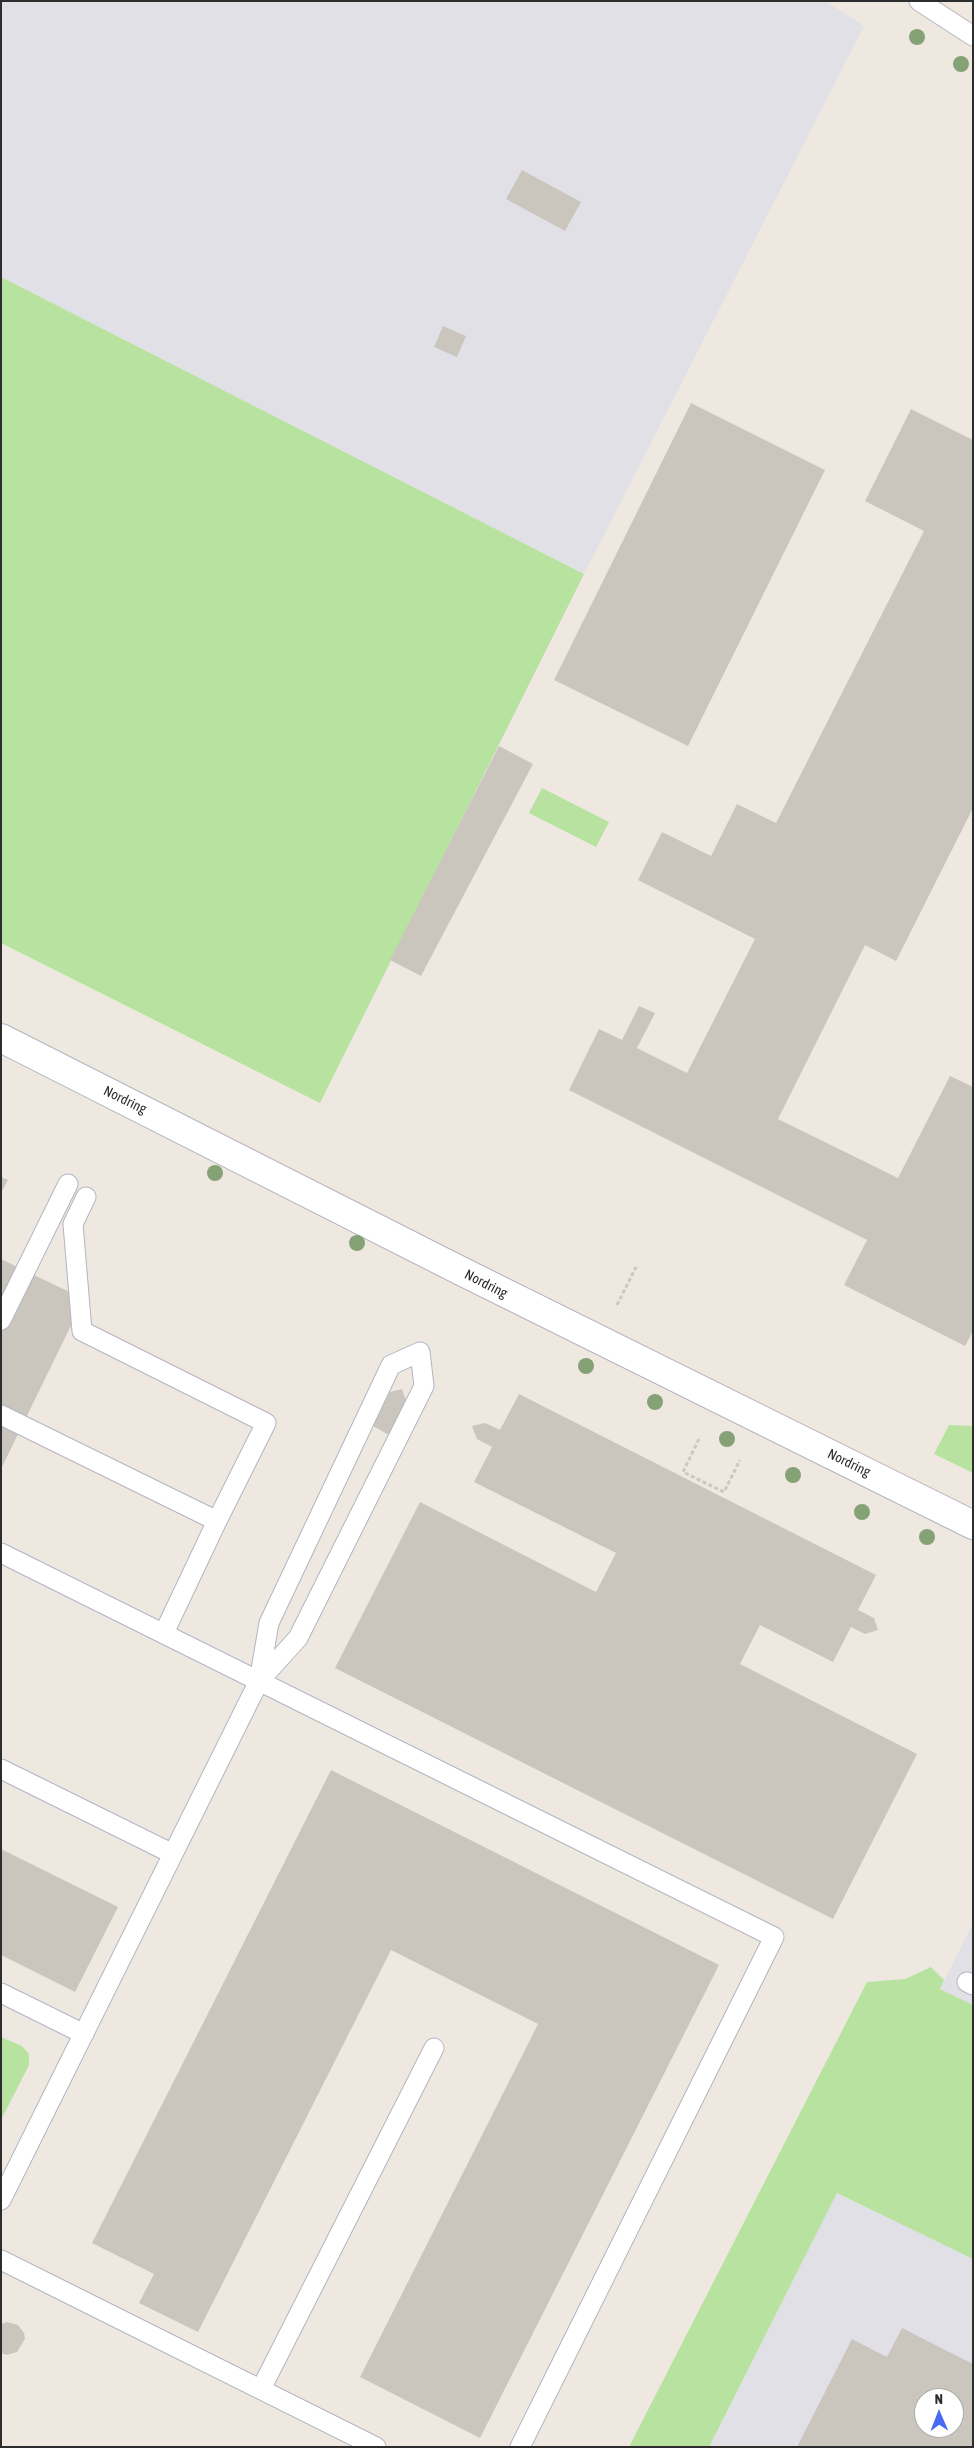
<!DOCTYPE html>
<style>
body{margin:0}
#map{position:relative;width:974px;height:2448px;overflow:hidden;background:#eee8e0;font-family:"Asap Condensed",sans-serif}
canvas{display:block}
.frame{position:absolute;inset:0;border:2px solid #2d2d2d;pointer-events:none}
.north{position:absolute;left:914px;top:2388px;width:50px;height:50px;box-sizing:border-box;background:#fff;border:1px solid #ababab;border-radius:50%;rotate:359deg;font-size:14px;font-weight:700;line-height:20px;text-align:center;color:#2d2d2d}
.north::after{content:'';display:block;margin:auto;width:18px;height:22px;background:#4769f4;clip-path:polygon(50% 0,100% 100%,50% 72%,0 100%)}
</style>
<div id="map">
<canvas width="974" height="2448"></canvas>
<div class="frame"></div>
<div class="north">N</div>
</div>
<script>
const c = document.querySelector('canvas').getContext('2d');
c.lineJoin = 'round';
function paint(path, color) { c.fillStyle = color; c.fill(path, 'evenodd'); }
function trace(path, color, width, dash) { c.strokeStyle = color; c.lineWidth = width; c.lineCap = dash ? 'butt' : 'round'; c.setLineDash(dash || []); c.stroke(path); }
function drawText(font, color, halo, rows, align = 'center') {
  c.font = font + ' "Asap Condensed",sans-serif'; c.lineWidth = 4; c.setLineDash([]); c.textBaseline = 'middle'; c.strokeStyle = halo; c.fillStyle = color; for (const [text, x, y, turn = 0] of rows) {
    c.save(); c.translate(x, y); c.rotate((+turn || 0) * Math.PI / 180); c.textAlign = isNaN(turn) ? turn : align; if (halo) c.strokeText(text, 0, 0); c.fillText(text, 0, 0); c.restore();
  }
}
const industrial = new Path2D(`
 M 1,1 L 825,1 L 864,26 L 584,574 L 1,277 Z
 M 973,1923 L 973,2005 L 940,1989 Z
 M 837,2193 L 973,2259 L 973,2447 L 709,2447 ZM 924,2398 L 954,2398 L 954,2428 L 924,2428 Z`);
const green = new Path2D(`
 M 1,277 L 584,574 L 320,1103 L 1,943 Z
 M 542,788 L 609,822 L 596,847 L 529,813 Z
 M 949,1425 L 973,1426 L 973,1473 L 934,1454 Z
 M 931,1967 L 944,1980 L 940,1989 L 973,2005 L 973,2259 L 837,2193 L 709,2447 L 629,2447 L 867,1982 L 905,1979 Z
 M 1,2037 L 22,2046 L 29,2054 L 29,2065 L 1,2120 Z`);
const building = new Path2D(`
 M 522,170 L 581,202 L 565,231 L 506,199 Z
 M 443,326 L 466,336 L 457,357 L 434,347 Z
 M 691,403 L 825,470 L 688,746 L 554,680 Z
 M 911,409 L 973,440 L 973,808 L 896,961 L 865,945 L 778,1119 L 898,1178 L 950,1076 L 973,1087 L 973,1331 L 965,1346 L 844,1285 L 867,1240 L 569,1090 L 599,1029 L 622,1040 L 639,1006 L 655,1013 L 637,1048 L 687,1073 L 755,939 L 638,880 L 662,832 L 711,856 L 737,804 L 776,823 L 924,531 L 865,501 Z
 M 499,746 L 533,764 L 421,976 L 390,960 Z
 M 1,1177 L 8,1180 L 1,1193 Z
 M 1,1259 L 84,1299 L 1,1469 Z
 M 402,1389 L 406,1401 L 389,1435 L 373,1426 L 390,1392 Z
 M 519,1394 L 876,1575 L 858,1610 L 874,1618 L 878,1630 L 865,1634 L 851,1627 L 833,1662 L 760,1625 L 740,1664 L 917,1754 L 833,1919 L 335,1668 L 420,1502 L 596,1592 L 616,1553 L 474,1482 L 492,1447 L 477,1439 L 472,1426 L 485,1423 L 500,1430 Z
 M 331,1770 L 719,1965 L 480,2438 L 360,2377 L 538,2024 L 391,1950 L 198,2332 L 139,2303 L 154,2274 L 92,2243 Z
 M 1,1849 L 118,1907 L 75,1992 L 1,1955 Z
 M 7,2322 L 18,2325 L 24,2333 L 25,2339 L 17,2352 L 7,2355 L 1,2353 L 1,2324 Z
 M 902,2328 L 973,2364 L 973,2447 L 797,2447 L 852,2339 L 887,2357 ZM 924,2398 L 954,2398 L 954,2428 L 924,2428 Z`);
const path = new Path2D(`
 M 617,1305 L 636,1267
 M 699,1439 L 683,1472 L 724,1492 L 740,1460
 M 538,1761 L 625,1595`);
const lane = new Path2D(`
 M 919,1 L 973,36
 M 1,1320 L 68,1184
 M 1,1415 L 217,1521 L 266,1423 L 82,1331 L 73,1224 L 86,1197
 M 1,1553 L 774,1937 L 520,2447
 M 164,1633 L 217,1521
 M 1,1769 L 173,1854
 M 967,1982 L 973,1985
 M 1,1993 L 84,2034
 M 1,2200 L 259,1681 L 298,1638 L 424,1386 L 420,1352 L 391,1365 L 269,1623 L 259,1681
 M 1,2260 L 376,2447
 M 261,2389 L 434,2048`);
const street = new Path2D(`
 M 1,1038 L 461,1271 L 973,1525`);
const trees = [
 [917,37],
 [961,64],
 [215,1173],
 [357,1243],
 [586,1366],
 [655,1402],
 [727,1439],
 [793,1475],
 [862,1512],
 [927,1537]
];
const streetNames = [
 ["Nordring",125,1100,26],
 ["Nordring",486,1284,27],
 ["Nordring",849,1463,26]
];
paint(industrial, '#e2e0e7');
paint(green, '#b7e29f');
paint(building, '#cac6be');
trace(lane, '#b3b6c0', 21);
trace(street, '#b3b6c0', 30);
trace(path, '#c8c8c8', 3, [4, 2.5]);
trace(lane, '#fff', 19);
trace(street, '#fff', 28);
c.fillStyle = '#84a275';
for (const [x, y] of trees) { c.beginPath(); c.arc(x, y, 8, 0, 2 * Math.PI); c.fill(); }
drawText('14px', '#2d2d2d', '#fff', streetNames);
</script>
